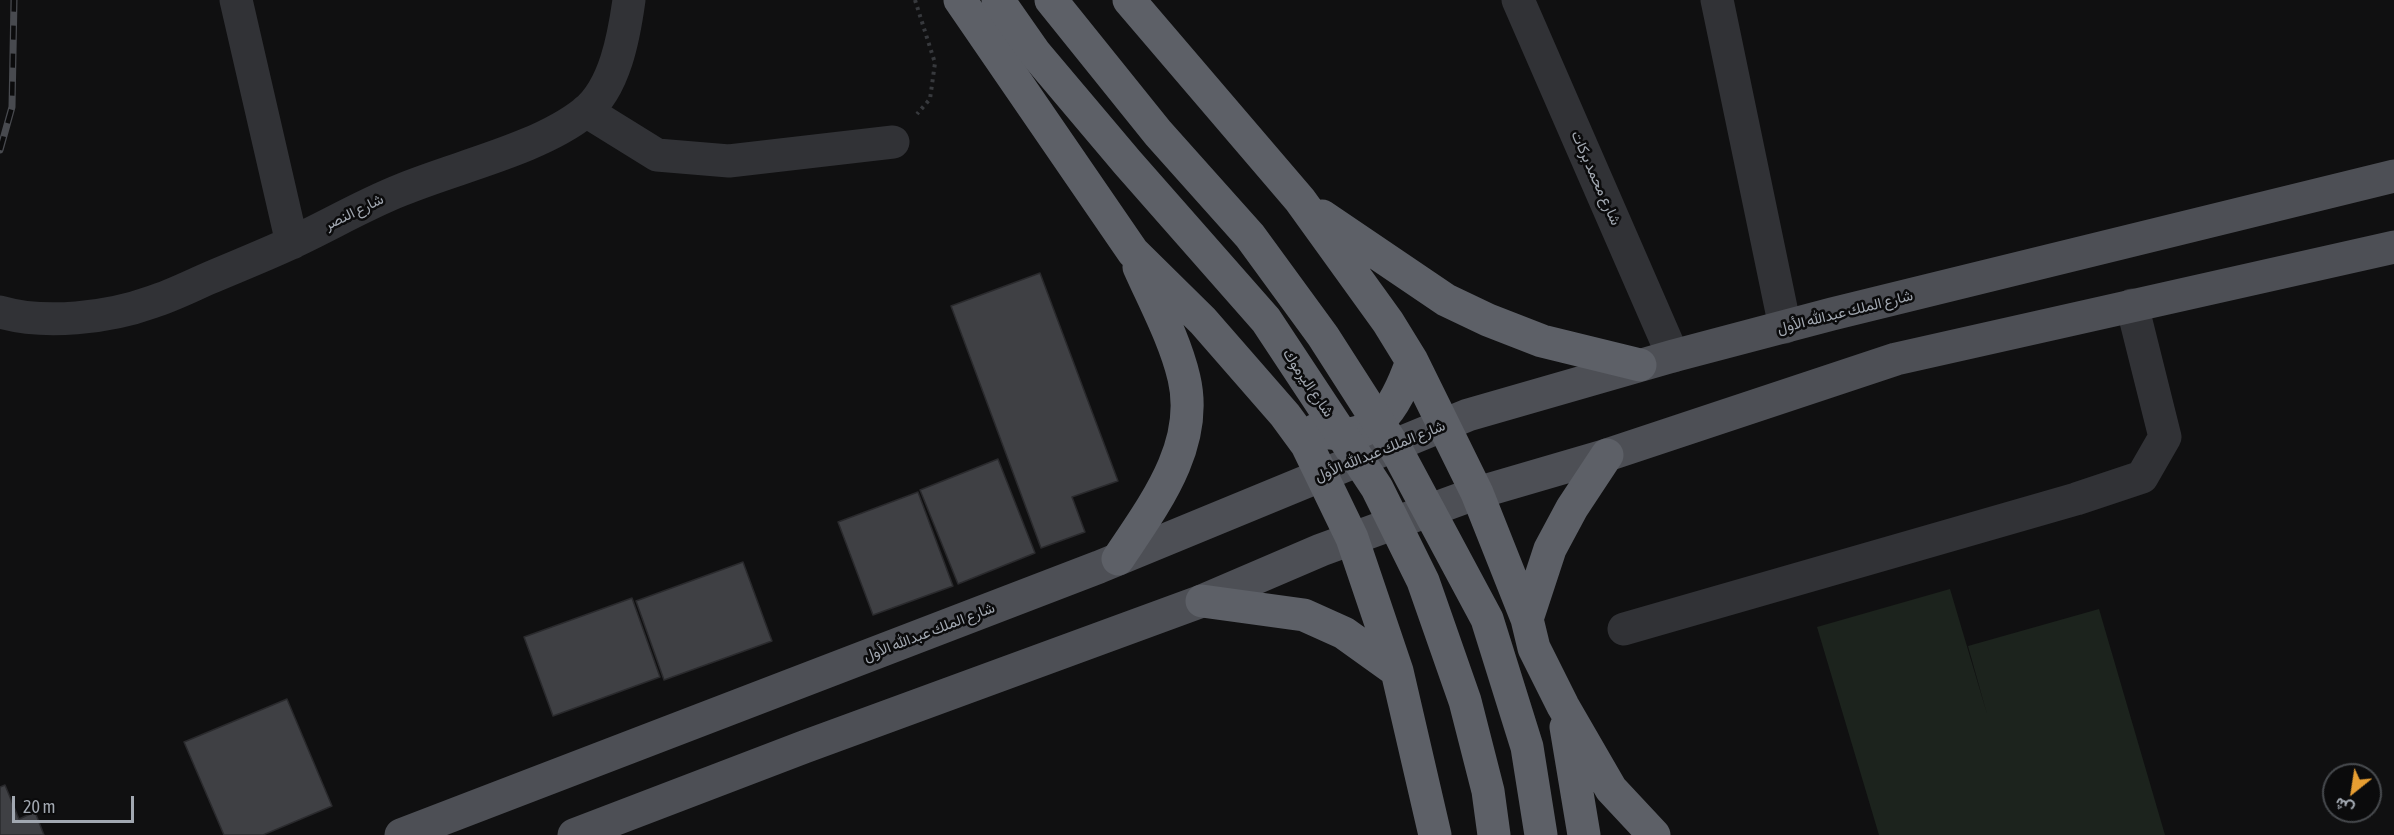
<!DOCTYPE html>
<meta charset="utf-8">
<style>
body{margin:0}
#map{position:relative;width:2394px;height:835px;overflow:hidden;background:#101011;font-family:"Asap Condensed",Vazirmatn,sans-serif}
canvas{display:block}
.north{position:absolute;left:2322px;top:763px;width:60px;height:60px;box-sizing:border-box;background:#0b0b0c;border:2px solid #474a4e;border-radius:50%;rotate:210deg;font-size:16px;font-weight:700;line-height:24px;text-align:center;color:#a2a8b1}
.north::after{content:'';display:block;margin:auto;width:21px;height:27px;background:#e79e32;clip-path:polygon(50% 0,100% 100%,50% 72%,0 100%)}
.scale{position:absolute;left:12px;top:796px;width:122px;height:27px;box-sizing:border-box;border:3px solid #a2a8b1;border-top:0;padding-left:8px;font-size:18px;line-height:21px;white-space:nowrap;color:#a2a8b1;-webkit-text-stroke:4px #0b0b0c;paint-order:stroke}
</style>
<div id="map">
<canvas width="2394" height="835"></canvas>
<div class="north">ش</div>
<div class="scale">20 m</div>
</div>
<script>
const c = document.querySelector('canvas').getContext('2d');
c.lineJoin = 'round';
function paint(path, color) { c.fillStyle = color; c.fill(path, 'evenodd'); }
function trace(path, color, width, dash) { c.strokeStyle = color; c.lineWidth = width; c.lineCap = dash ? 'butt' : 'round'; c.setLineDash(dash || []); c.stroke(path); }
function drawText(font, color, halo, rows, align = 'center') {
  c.font = font + ' "Asap Condensed",Vazirmatn,sans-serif'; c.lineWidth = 5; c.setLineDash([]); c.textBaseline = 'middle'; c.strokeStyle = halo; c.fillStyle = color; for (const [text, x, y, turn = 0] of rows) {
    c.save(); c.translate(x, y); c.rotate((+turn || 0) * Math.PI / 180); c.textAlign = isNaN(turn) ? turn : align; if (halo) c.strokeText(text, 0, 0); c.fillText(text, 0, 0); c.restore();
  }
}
const green = new Path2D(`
 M 1950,589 L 1987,714 L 1968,646 L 2099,609 L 2165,835 L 1879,835 L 1817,627 Z`);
const building = new Path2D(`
 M 1040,273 L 1118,481 L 1072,497 L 1085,532 L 1041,548 L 951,306 Z
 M 998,459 L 1035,553 L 958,584 L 920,490 Z
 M 918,492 L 953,586 L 873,615 L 838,522 Z
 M 743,562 L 772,641 L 664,680 L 636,601 Z
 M 632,598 L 660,677 L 553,716 L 524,637 Z
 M 287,699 L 332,806 L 263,835 L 224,835 L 184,742 Z
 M 5,785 L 19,819 L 35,812 L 44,835 L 0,835 L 0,787 Z`);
const path = new Path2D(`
 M 915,0 L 935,63 L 930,99 L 917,114`);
const minor = new Path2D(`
 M 236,0 L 292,243
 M 1518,0 L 1673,356
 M 1717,0 L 1785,327
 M 586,111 L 657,155 L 729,161 L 893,142
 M 0,312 C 45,325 108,318 152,302 C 171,296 189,287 207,279 C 235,267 263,256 291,243 C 328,226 363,205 401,190 C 456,167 539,149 585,112 C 615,88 624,36 629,0
 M 1624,629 L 2076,499 L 2142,477 L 2165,437 L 2132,305`);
const major = new Path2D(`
 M 401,835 L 1099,567 L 1468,415 L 1673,356 L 1832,314 L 2394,176
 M 574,835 L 804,747 L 1202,601 L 1321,550 L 1477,493 L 1607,455 L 1896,359 L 2394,247`);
const highway = new Path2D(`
 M 960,0 L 1133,252 L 1203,321 L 1285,415 L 1307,445 L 1352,538 L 1397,671 L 1435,835
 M 1129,0 L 1300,200 L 1388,322 L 1412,361 L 1477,493 L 1527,619 L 1534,648 L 1563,706 L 1611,789 L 1654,835
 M 1322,216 L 1446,300 L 1488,320 L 1542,341 L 1640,365
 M 1316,430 C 1375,447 1395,409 1412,361
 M 1118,559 C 1153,506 1200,446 1184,378 C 1175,340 1155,303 1139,267
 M 1202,601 L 1304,615 L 1344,633 L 1397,671
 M 1527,619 L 1550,549 L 1572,508 L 1607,455
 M 1566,727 L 1584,835`);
const rail = new Path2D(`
 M 0,150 L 12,107 L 14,0`);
const highwayBridge = new Path2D(`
 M 998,0 L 1035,53 L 1127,162 L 1266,320 L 1377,488 L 1423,581 L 1465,701 L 1488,791 L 1494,835
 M 1051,0 L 1158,133 L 1250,236 L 1323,336 L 1398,453 L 1487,619 L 1527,747 L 1541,835`);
const streetNames = [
 ["شارع محمد بركات",1596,178,66],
 ["شارع النصر",354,212,-26],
 ["شارع الملك عبدالله الأول",1845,312,-14],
 ["شارع اليرموك",1308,383,56],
 ["شارع الملك عبدالله الأول",1380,451,-22],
 ["شارع الملك عبدالله الأول",929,632,-21]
];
paint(green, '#1c231d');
paint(building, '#3f4044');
trace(building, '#2a2a2d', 1.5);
trace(path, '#37393d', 4, [3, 4.5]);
trace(minor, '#313236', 33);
trace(major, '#4d4f55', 33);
trace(highway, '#5d6067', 33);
trace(rail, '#484a4f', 7);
trace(rail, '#0b0b0c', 4.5, [14]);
trace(highwayBridge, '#5d6067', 33);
drawText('15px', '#a2a8b1', '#0b0b0c', streetNames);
</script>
